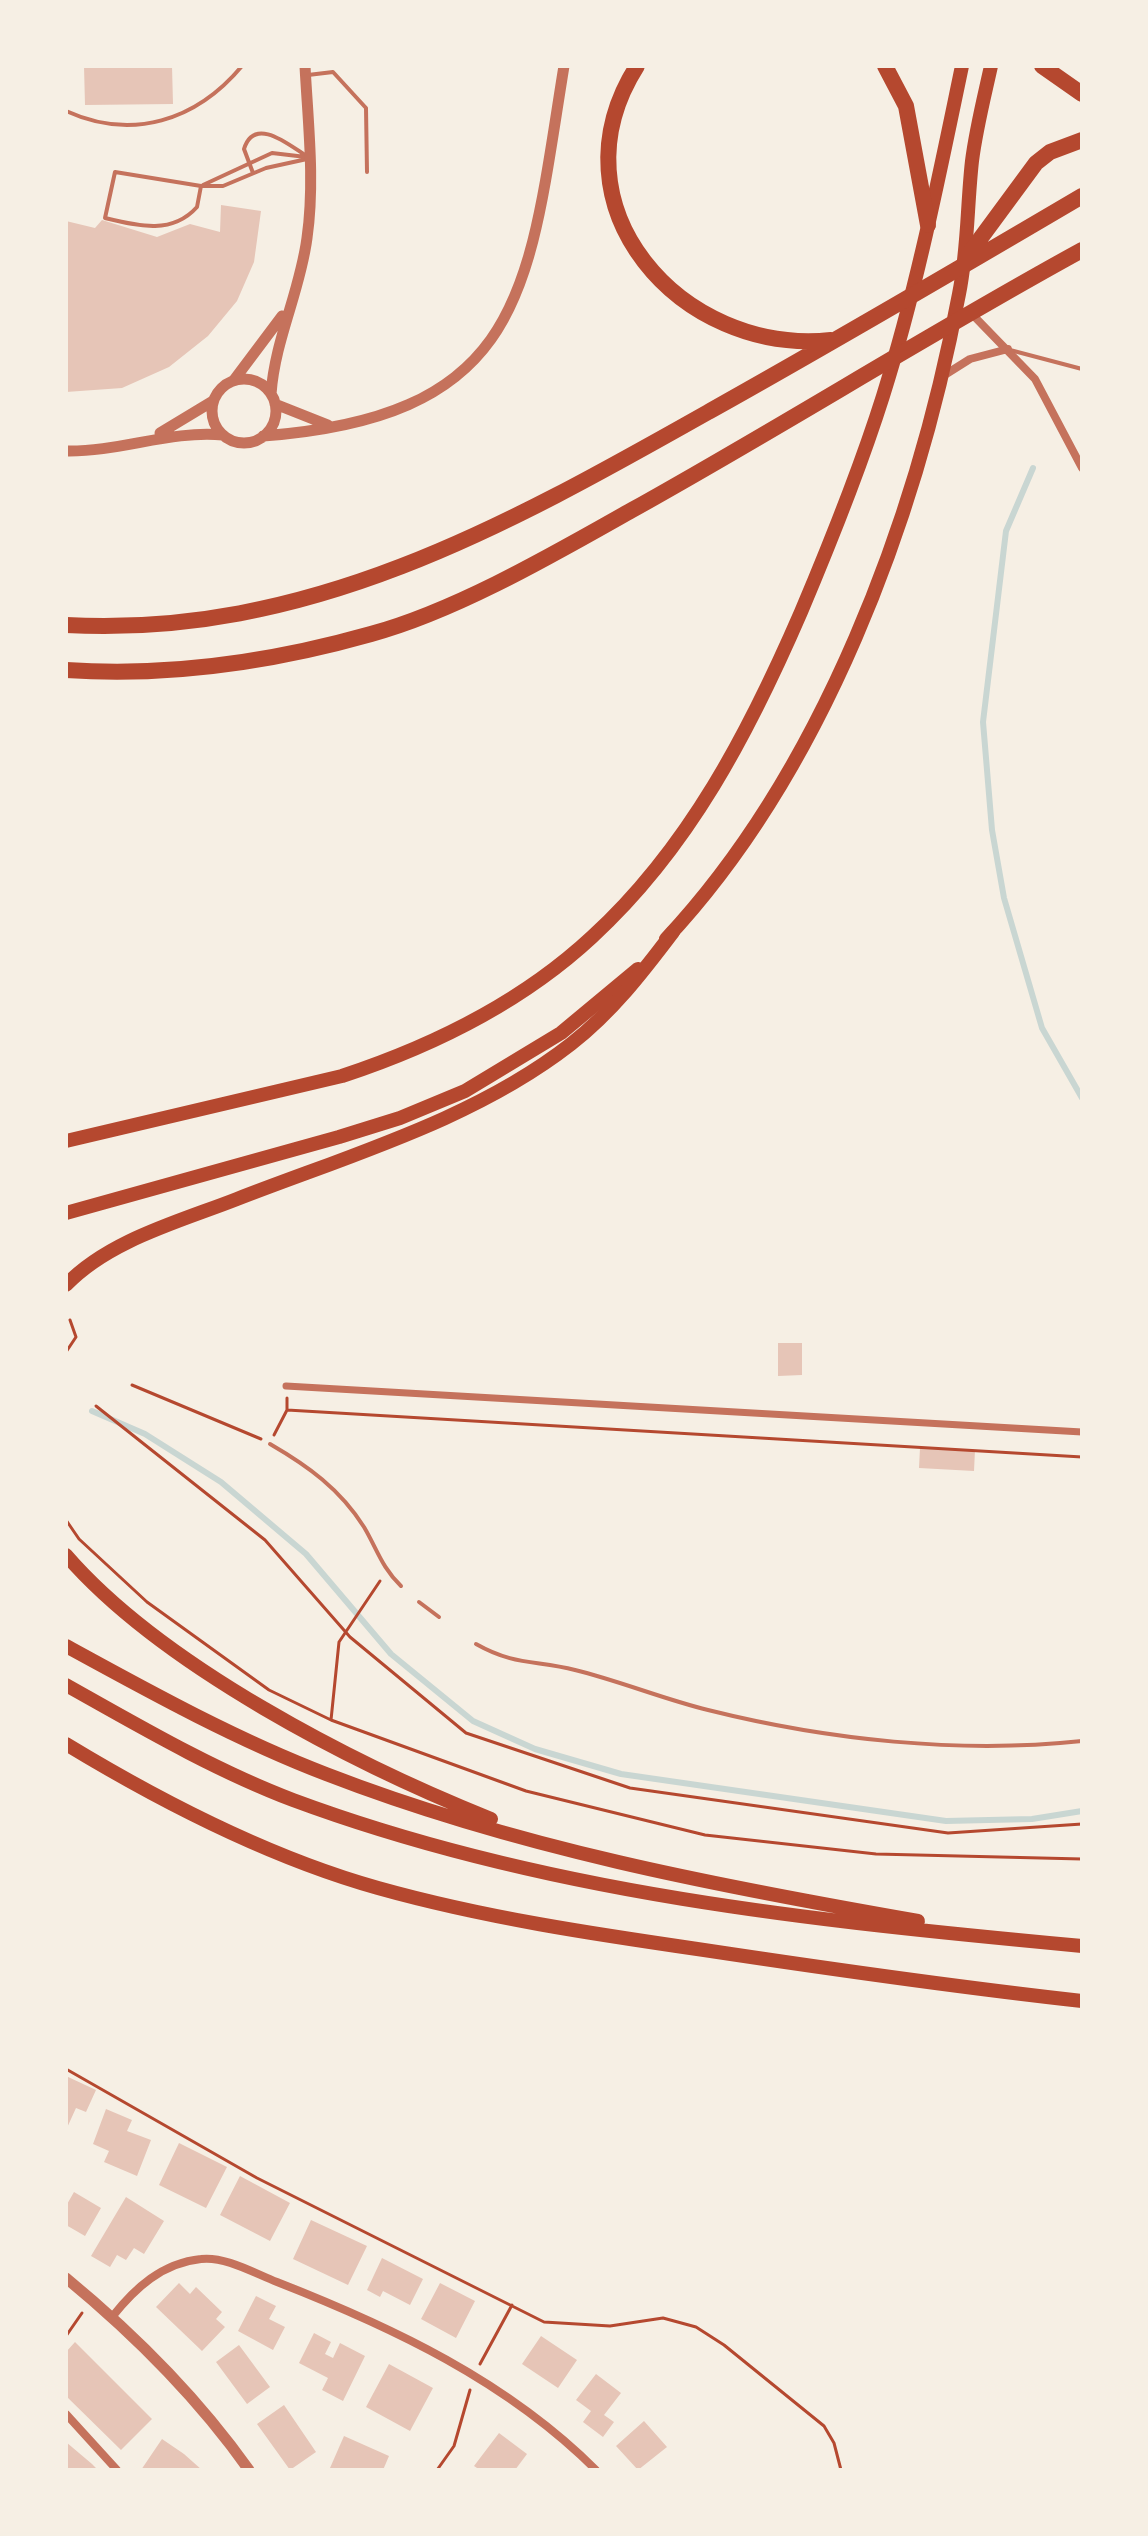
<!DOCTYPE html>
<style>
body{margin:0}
#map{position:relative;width:1148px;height:2536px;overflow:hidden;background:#f6efe4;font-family:Figtree,sans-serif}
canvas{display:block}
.frame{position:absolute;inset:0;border:68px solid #f6efe4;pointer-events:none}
</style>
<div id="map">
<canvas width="1148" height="2536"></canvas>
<div class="frame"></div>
</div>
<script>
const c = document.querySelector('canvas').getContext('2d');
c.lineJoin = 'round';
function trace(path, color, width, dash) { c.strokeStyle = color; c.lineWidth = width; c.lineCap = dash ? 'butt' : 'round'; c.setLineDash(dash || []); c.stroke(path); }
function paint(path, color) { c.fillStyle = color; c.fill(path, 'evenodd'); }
const stream = new Path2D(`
 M 1033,468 L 1006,531 L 983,722 L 992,830 L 1004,898 L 1042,1028 L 1082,1098
 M 92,1411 L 145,1434 L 221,1482 L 306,1554 L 391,1654 L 473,1721 L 535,1749 L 621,1774 L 946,1821 L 1032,1819 L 1082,1811`);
const building = new Path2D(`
 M 84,66 L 172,66 L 173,104 L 85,105 Z
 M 221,205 L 261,211 L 254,262 L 237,301 L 208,336 L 169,367 L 122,388 L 66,392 L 66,221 L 95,228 L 102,220 L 157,237 L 190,224 L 220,232 Z
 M 778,1343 L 802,1343 L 802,1375 L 778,1376 Z
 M 920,1448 L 975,1450 L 974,1471 L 919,1468 Z
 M 66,2076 L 96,2090 L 86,2112 L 76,2108 L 66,2130 Z
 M 106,2109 L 132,2120 L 127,2131 L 151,2140 L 137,2176 L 104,2162 L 109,2151 L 93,2144 Z
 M 179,2143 L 227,2167 L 206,2208 L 159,2185 Z
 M 240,2176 L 290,2203 L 270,2241 L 220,2215 Z
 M 74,2192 L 101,2208 L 85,2236 L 66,2225 L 66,2206 Z
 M 126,2197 L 164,2221 L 144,2254 L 134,2248 L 126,2260 L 117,2255 L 110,2267 L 91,2256 Z
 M 311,2220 L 367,2246 L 348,2285 L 293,2259 Z
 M 382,2258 L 423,2279 L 410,2305 L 383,2291 L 380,2297 L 367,2290 Z
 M 179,2283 L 190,2294 L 196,2287 L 222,2312 L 216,2319 L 225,2327 L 202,2351 L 156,2307 Z
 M 440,2283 L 475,2301 L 456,2338 L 421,2319 Z
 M 256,2296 L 276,2306 L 269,2319 L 285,2327 L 273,2350 L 238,2331 Z
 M 314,2333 L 331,2342 L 325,2354 L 333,2358 L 340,2343 L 365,2356 L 343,2401 L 322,2390 L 328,2378 L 299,2363 Z
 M 541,2336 L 577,2360 L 558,2388 L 522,2364 Z
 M 75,2342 L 152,2419 L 121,2450 L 66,2396 L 66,2352 Z
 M 239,2345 L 270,2387 L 247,2404 L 216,2362 Z
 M 389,2364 L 433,2388 L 410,2431 L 366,2407 Z
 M 596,2374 L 621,2393 L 604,2415 L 614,2422 L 603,2437 L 583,2422 L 591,2411 L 576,2400 Z
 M 284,2405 L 316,2452 L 290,2470 L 257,2424 Z
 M 644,2421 L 667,2447 L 638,2470 L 616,2446 Z
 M 499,2433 L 527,2454 L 515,2470 L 480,2470 L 474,2466 Z
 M 344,2436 L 389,2456 L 383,2470 L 330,2468 Z
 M 162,2439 L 184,2454 L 202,2470 L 141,2470 Z
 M 66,2442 L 92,2464 L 98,2470 L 66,2470 Z`);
const path = new Path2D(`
 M 66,1352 L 76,1337 L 70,1320
 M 132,1385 L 261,1439
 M 96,1406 L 265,1540 L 350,1637 L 466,1733 L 630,1788 L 948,1833 L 1082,1824
 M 287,1410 L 1082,1457
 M 274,1435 L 287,1410 L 287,1398
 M 66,1520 L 79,1539 L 147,1602 L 269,1690 L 331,1720 L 526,1791 L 705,1835 L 876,1854 L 1082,1859
 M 331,1720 L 339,1642 L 380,1581
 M 66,2069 L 257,2178 L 544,2322 L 610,2326 L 663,2318 L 696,2327 L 724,2345 L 824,2426 L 834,2443 L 841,2470
 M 66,2336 L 82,2313
 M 480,2364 L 512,2305
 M 437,2470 L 454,2446 L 470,2390`);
const service = new Path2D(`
 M 308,75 L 333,72 L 366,108 L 367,172
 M 66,111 C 132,141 196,121 242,66
 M 253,173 L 244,149 C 254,116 288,144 305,155
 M 203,185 L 272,153 L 306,157
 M 201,186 L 197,207 C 172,235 138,226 105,218 L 115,172 L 201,186 L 223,186 L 266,168 L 307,159
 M 1010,350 L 1082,369
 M 270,1444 C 308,1466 340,1489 364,1527 C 377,1549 382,1568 401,1586
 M 419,1602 L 439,1617
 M 476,1644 C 515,1666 536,1660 575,1670 C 620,1681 663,1699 708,1710 C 828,1740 959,1754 1082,1741`);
const pedestrian = new Path2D(`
 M 286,1386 L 1082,1432`);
const minor = new Path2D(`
 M 969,311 L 1035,379 L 1082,468
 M 943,376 L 970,359 L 1008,349
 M 112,2317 C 135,2288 162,2263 201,2259 C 225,2256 254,2273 277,2282 C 392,2327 507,2381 596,2470
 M 66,2414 L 117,2470`);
const tertiary = new Path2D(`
 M212 411a32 32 0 1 1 64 0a32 32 0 1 1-64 0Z
 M 234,380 L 282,316
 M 271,394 C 275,339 300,292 307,238 C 315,182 308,123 305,66
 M 275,404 L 328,425
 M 160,433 L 213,401
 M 263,436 C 528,416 528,287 564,66
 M 66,451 C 120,452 170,430 223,435
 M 66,2278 C 134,2334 198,2398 249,2470`);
const primary = new Path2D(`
 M 666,939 C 823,771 917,518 959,294 C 968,250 967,206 972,161 C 976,129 984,98 991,66
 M 66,1141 L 342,1076 C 433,1046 521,1003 592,937 C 689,848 749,732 801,612 C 831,541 860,469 883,396 C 917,288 939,176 962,66
 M 66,1213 L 339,1137 L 400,1118 L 465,1091 L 561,1033 L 638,969`);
const trunk = new Path2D(`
 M 66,1285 C 109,1240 181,1221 237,1199 C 350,1155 475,1119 571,1044 C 612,1012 642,973 673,932
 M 66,1555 C 162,1666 356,1765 491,1819
 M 66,1646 C 150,1692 237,1740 326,1774 C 517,1848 718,1886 918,1921
 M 66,1685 C 139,1726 214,1770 293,1800 C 546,1894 815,1921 1082,1946
 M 66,1744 C 160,1801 271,1858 378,1888 C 485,1918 594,1934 704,1950 C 830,1969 956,1987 1082,2001`);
const motorway = new Path2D(`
 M 637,66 C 548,206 681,356 831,340
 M 885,66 L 906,106 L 928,225
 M 1042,66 L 1082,94
 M 966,258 L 1036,163 L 1050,152 L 1082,140
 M 66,625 C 308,638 506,526 710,411 C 835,341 958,269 1082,196
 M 66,670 C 168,677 272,662 371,634 C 456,611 554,554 632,510 C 783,426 930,333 1082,250`);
trace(stream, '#c9d6d2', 6);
paint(building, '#e6c5b7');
trace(path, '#b5482f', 3);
trace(service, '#c5725c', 4);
trace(pedestrian, '#c5725c', 7);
trace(minor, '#c5725c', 8);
trace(tertiary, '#c5725c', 11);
trace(primary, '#b5482f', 14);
trace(trunk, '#b5482f', 14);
trace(motorway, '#b5482f', 16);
</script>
